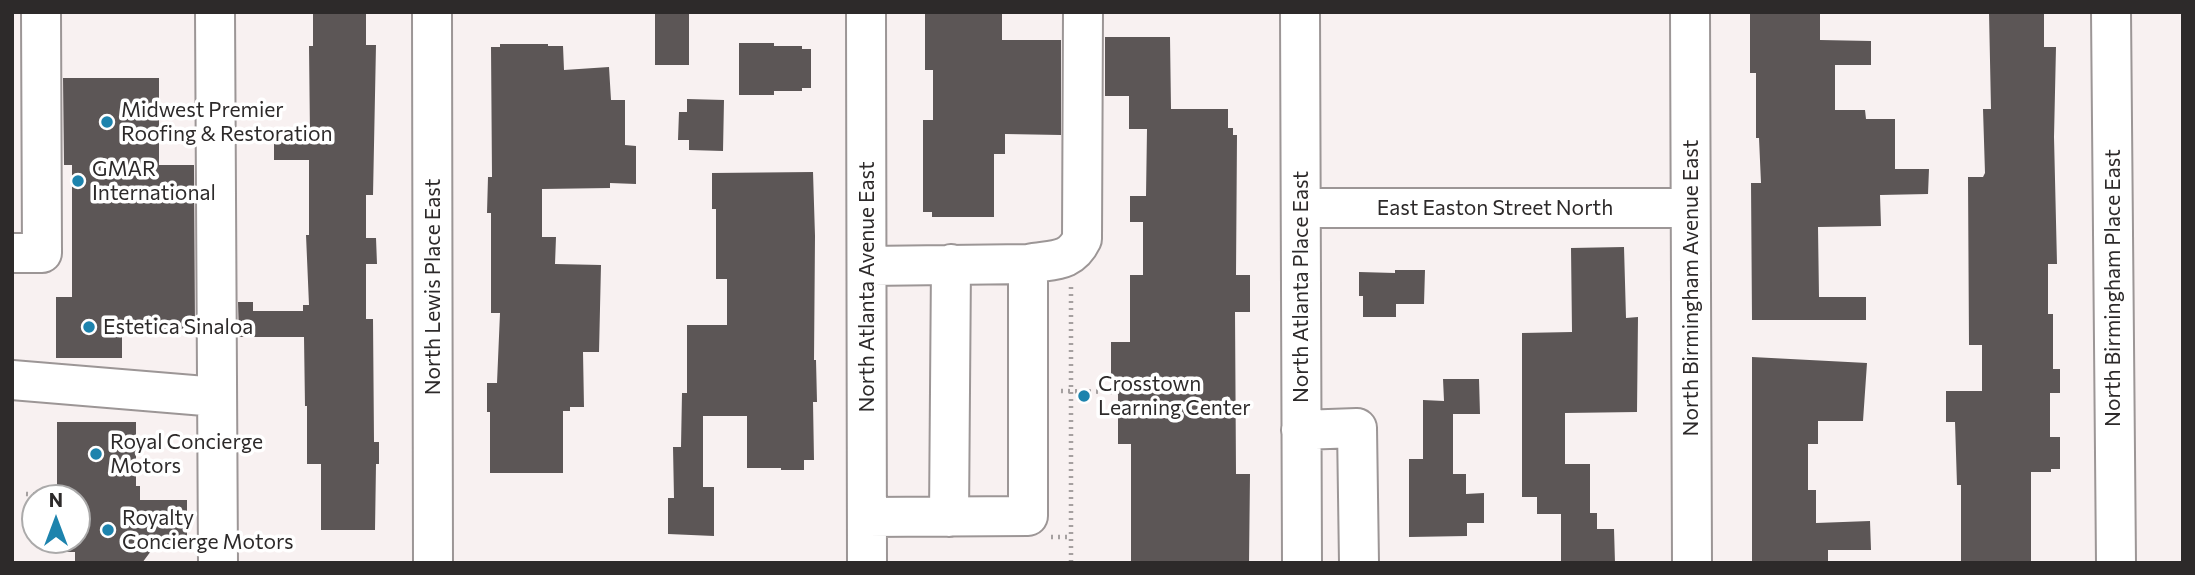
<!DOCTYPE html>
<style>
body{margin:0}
#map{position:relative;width:2195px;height:575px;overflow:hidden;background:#f8f1f1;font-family:Commissioner,sans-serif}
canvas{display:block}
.frame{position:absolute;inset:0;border:14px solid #2d2a2a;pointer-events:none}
.north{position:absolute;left:21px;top:484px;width:70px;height:70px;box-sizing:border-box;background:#fff;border:2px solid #abaaaa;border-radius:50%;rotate:0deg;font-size:19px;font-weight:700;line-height:28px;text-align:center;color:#2d2a2a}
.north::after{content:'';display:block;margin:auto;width:24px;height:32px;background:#1d83ad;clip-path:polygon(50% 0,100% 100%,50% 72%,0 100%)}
</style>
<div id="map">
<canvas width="2195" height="575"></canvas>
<div class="frame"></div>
<div class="north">N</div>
</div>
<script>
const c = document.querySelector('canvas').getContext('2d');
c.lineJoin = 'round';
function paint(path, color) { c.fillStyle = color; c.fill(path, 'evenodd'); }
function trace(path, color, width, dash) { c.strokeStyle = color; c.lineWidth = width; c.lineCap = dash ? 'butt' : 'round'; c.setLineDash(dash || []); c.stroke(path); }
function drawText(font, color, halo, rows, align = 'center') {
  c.font = font + ' Commissioner,sans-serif'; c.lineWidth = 7; c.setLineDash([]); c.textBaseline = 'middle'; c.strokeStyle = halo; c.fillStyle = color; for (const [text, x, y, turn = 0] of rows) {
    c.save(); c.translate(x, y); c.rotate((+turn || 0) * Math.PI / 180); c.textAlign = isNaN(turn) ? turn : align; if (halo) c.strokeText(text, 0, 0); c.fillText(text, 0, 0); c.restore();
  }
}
const building = new Path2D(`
 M 313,12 L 366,12 L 366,45 L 376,45 L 373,195 L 366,195 L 366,238 L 376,238 L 377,264 L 366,264 L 366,319 L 373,319 L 374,442 L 379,442 L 379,464 L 376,464 L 375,530 L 321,530 L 321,464 L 307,464 L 307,406 L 305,406 L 304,337 L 239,337 L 238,302 L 253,302 L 253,311 L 303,311 L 303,305 L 309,305 L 306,235 L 309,235 L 309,160 L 274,160 L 274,139 L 287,139 L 287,136 L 310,136 L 309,46 L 313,46 Z
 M 655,12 L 689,12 L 689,65 L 655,65 Z
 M 925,12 L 1002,12 L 1002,40 L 1061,40 L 1061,135 L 1005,134 L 1005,154 L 994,154 L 994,217 L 932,217 L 932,212 L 923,212 L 923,120 L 933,120 L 933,70 L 925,70 Z
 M 1750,12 L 1820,12 L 1820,40 L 1871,41 L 1871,65 L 1835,65 L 1835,110 L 1865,110 L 1866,119 L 1895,119 L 1895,169 L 1929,169 L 1928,194 L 1880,195 L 1881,226 L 1818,227 L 1819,297 L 1866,297 L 1866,320 L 1752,320 L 1751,183 L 1761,183 L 1759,138 L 1756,138 L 1756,73 L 1750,73 Z
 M 1989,12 L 2044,12 L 2044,47 L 2056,47 L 2054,137 L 2057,264 L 2048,264 L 2048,314 L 2053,314 L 2053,369 L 2060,369 L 2060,393 L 2050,393 L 2050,437 L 2060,437 L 2060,469 L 2051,469 L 2051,472 L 2031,472 L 2031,563 L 1961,563 L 1961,485 L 1957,485 L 1955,422 L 1946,422 L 1946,391 L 1982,391 L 1982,345 L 1969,345 L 1968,177 L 1983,177 L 1985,173 L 1983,109 L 1991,109 Z
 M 1105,37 L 1170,37 L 1171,109 L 1228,109 L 1228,128 L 1233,128 L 1233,135 L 1237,135 L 1236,275 L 1250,275 L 1250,312 L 1235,312 L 1236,474 L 1250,474 L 1249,563 L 1131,563 L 1131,444 L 1118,444 L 1118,378 L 1111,378 L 1111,342 L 1130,342 L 1130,275 L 1143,275 L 1143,222 L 1130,222 L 1130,196 L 1146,196 L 1147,129 L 1129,129 L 1129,96 L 1105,96 Z
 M 739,43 L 774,43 L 774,46 L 802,46 L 802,49 L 811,49 L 811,88 L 802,88 L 802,91 L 774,91 L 774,95 L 739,95 Z
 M 500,44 L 548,44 L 548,46 L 563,46 L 564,70 L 609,67 L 611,100 L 625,100 L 625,145 L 636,146 L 636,184 L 610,183 L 610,188 L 542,189 L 542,237 L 556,237 L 555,264 L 601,265 L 599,352 L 583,352 L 584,407 L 570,407 L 570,411 L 563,411 L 563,473 L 490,473 L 490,412 L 487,412 L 487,383 L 497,383 L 500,313 L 491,313 L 491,213 L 487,213 L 488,177 L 492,177 L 491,47 L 500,47 Z
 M 63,78 L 159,78 L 159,165 L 194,165 L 195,329 L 122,329 L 122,358 L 56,358 L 56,297 L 72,297 L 72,165 L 64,165 Z
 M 687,99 L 724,100 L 723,151 L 689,150 L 689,140 L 678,140 L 679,112 L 687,112 Z
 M 813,172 L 815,236 L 814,360 L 816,360 L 817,402 L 813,402 L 814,460 L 804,460 L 804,470 L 781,470 L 781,468 L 747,468 L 747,416 L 703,416 L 703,487 L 714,487 L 714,536 L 668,534 L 668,498 L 674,498 L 673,447 L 681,447 L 682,393 L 687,393 L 687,325 L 727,325 L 727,279 L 716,279 L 716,209 L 712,209 L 712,173 Z
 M 1624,247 L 1626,318 L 1638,317 L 1637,412 L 1565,413 L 1565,464 L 1590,464 L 1590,513 L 1597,513 L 1597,529 L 1614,529 L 1615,563 L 1561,563 L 1561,514 L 1537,514 L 1537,497 L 1522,497 L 1522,333 L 1572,332 L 1571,248 Z
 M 1395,270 L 1425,270 L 1424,304 L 1396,304 L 1396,317 L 1363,317 L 1363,296 L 1359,296 L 1359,272 L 1395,273 Z
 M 1752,357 L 1867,363 L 1863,421 L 1818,421 L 1818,444 L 1808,444 L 1808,490 L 1816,490 L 1816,523 L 1870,521 L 1871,550 L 1828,550 L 1828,563 L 1752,563 Z
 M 1443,379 L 1479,379 L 1480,414 L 1453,414 L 1453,474 L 1466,474 L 1466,494 L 1484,493 L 1484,523 L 1467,523 L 1467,536 L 1409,537 L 1409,459 L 1423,459 L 1423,400 L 1444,401 Z
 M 57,422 L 136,422 L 136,486 L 140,486 L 140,500 L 187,500 L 187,551 L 151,551 L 142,563 L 75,563 L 75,552 L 55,552 L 55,540 L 77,540 L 77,498 L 55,498 L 55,486 L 57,487 Z`);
const path = new Path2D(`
 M 1071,287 L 1071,563
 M 1061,391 L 1118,392
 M 26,494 L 55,495
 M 1051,537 L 1071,537`);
const minor = new Path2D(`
 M 215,12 L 218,563
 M 432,12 L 433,563
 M 866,12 L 867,563
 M 1300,12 L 1302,563
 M 1690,12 L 1692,563
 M 2111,12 L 2116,563
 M 1301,208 L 1690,208
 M 12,253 L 42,253 L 41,12
 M 1028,264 C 1052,259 1070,264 1082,239 L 1083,12
 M 12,380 L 217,397
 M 1301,430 L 1357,428 L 1359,563
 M 867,517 L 1028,516 L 1028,264 L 867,266
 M 949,517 L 951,264`);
const markers = [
 [107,122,7,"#1d83ad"],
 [78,181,7,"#1d83ad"],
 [89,327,7,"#1d83ad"],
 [1084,396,7,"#1d83ad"],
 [96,454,7,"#1d83ad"],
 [108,530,7,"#1d83ad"]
];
const poiNames = [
 ["Midwest Premier",121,110],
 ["Roofing & Restoration",121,134],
 ["GMAR",92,169],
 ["International",92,193],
 ["Estetica Sinaloa",103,327],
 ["Crosstown",1098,384],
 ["Learning Center",1098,408],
 ["Royal Concierge",110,442],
 ["Motors",110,466],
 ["Royalty",122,518],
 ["Concierge Motors",122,542]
];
const streetNames = [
 ["East Easton Street North",1495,208],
 ["North Lewis Place East",433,287,-90],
 ["North Atlanta Avenue East",867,287,-90],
 ["North Atlanta Place East",1301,287,-90],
 ["North Birmingham Avenue East",1691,288,-90],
 ["North Birmingham Place East",2113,288,-90]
];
paint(building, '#5c5656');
trace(minor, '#9c9696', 42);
trace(path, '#a5a0a0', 4.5, [2, 5]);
trace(minor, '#fff', 38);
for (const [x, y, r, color] of markers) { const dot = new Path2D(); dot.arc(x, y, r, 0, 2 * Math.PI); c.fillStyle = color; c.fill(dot); trace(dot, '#fff', 2.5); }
drawText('21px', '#2d2a2a', '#fff', poiNames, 'left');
drawText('21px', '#2d2a2a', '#fff', streetNames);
</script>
